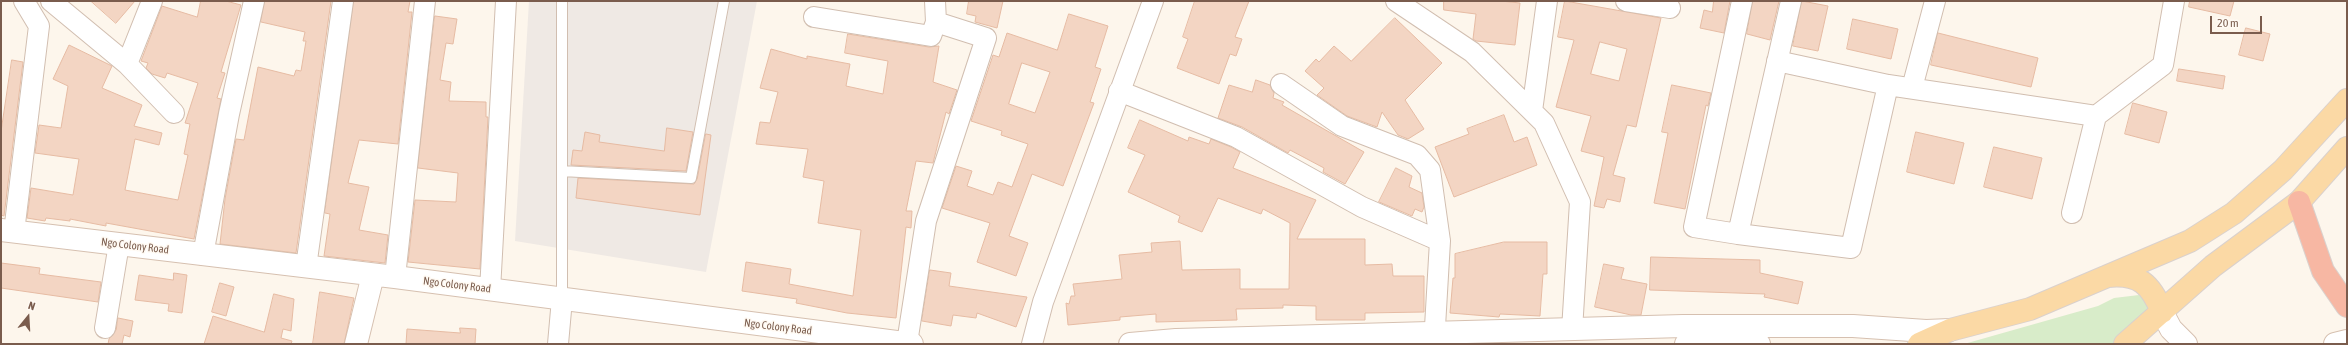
<!DOCTYPE html>
<style>
body{margin:0}
#map{position:relative;width:2348px;height:345px;overflow:hidden;background:#fdf6ec;font-family:"Asap Condensed",sans-serif}
canvas{display:block}
.frame{position:absolute;inset:0;border:2px solid #7a5c4d;pointer-events:none}
.north{position:absolute;left:8px;top:297px;width:40px;height:40px;-webkit-text-stroke:3px #fffaf3;paint-order:stroke;rotate:18deg;font-size:11px;font-weight:700;line-height:16px;text-align:center;color:#7a5c4d}
.north::after{content:'';display:block;margin:auto;width:14px;height:18px;background:#7a5c4d;clip-path:polygon(50% 0,100% 100%,50% 72%,0 100%)}
.scale{position:absolute;left:2210px;top:16px;width:52px;height:18px;box-sizing:border-box;border:2px solid #7a5c4d;border-top:0;padding-left:5px;font-size:12px;line-height:14px;white-space:nowrap;color:#7a5c4d;-webkit-text-stroke:3px #fffaf3;paint-order:stroke}
</style>
<div id="map">
<canvas width="2348" height="345"></canvas>
<div class="frame"></div>
<div class="north">N</div>
<div class="scale">20 m</div>
</div>
<script>
const c = document.querySelector('canvas').getContext('2d');
c.lineJoin = 'round';
function paint(path, color) { c.fillStyle = color; c.fill(path, 'evenodd'); }
function trace(path, color, width, dash) { c.strokeStyle = color; c.lineWidth = width; c.lineCap = dash ? 'butt' : 'round'; c.setLineDash(dash || []); c.stroke(path); }
function drawText(font, color, halo, rows, align = 'center') {
  c.font = font + ' "Asap Condensed",sans-serif'; c.lineWidth = 3; c.setLineDash([]); c.textBaseline = 'middle'; c.strokeStyle = halo; c.fillStyle = color; for (const [text, x, y, turn = 0] of rows) {
    c.save(); c.translate(x, y); c.rotate((+turn || 0) * Math.PI / 180); c.textAlign = isNaN(turn) ? turn : align; if (halo) c.strokeText(text, 0, 0); c.fillText(text, 0, 0); c.restore();
  }
}
const industrial = new Path2D(`
 M 529,1 L 757,1 L 706,272 L 515,241 Z`);
const green = new Path2D(`
 M 2139,295 L 2153,306 L 2116,344 L 1964,344 L 2098,306 L 2114,298 Z`);
const building = new Path2D(`
 M 91,1 L 135,1 L 116,23 Z
 M 201,1 L 226,1 L 241,5 L 221,72 L 225,73 L 217,98 L 221,99 L 194,239 L 106,223 L 106,226 L 70,219 L 70,221 L 46,218 L 45,221 L 27,218 L 31,188 L 73,195 L 79,159 L 35,153 L 39,125 L 61,128 L 68,86 L 53,79 L 69,45 L 112,66 L 102,88 L 142,105 L 134,126 L 162,133 L 159,145 L 135,139 L 125,190 L 178,200 L 188,155 L 184,154 L 190,124 L 185,123 L 198,83 L 167,73 L 165,78 L 152,74 L 146,68 L 148,63 L 141,61 L 162,6 L 197,17 Z
 M 265,1 L 331,1 L 296,253 L 220,244 L 225,199 L 236,139 L 244,140 L 258,67 L 294,76 L 296,70 L 301,71 L 306,41 L 303,41 L 305,32 L 261,22 Z
 M 354,1 L 410,1 L 408,12 L 412,12 L 398,144 L 359,140 L 348,183 L 369,187 L 359,230 L 388,235 L 385,263 L 324,256 L 330,214 L 325,213 Z
 M 969,1 L 1003,1 L 997,28 L 975,22 L 976,16 L 967,14 Z
 M 1195,1 L 1249,1 L 1235,37 L 1242,39 L 1236,56 L 1230,54 L 1219,84 L 1177,68 L 1188,39 L 1183,37 Z
 M 1444,1 L 1501,1 L 1520,3 L 1515,45 L 1476,41 L 1473,39 L 1476,14 L 1444,10 Z
 M 1565,1 L 1661,18 L 1636,127 L 1627,125 L 1613,175 L 1625,178 L 1620,202 L 1607,199 L 1604,208 L 1594,206 L 1604,157 L 1581,151 L 1591,116 L 1556,107 L 1574,40 L 1558,37 ZM 1600,42 L 1627,49 L 1619,81 L 1591,74 Z
 M 1714,1 L 1730,1 L 1724,33 L 1700,28 L 1704,10 L 1712,12 Z
 M 1753,1 L 1779,1 L 1770,40 L 1747,34 Z
 M 1802,1 L 1828,6 L 1818,51 L 1793,46 Z
 M 2190,1 L 2234,1 L 2230,16 L 2189,7 Z
 M 1069,14 L 1108,26 L 1095,67 L 1101,69 L 1090,102 L 1094,103 L 1063,186 L 1032,174 L 1009,236 L 1028,243 L 1016,276 L 977,262 L 990,223 L 942,208 L 956,166 L 972,171 L 967,186 L 993,195 L 998,182 L 1012,187 L 1028,144 L 1001,135 L 1002,131 L 971,121 L 993,55 L 999,57 L 1007,33 L 1057,50 ZM 1022,63 L 1050,72 L 1035,113 L 1009,104 Z
 M 435,16 L 457,19 L 453,44 L 446,43 L 440,80 L 451,82 L 449,101 L 486,102 L 486,117 L 488,117 L 480,269 L 408,262 L 415,200 L 456,202 L 458,173 L 418,168 Z
 M 1395,18 L 1442,63 L 1405,100 L 1424,129 L 1408,139 L 1398,135 L 1382,112 L 1377,127 L 1347,116 L 1317,95 L 1324,88 L 1305,71 L 1316,59 L 1319,62 L 1334,46 L 1351,61 Z
 M 1853,19 L 1898,29 L 1891,59 L 1847,49 Z
 M 2246,28 L 2270,34 L 2263,61 L 2239,55 Z
 M 1938,33 L 2038,58 L 2031,87 L 1931,65 Z
 M 848,34 L 929,47 L 939,46 L 933,82 L 957,90 L 949,114 L 946,112 L 933,163 L 916,161 L 906,211 L 912,211 L 911,228 L 906,227 L 896,318 L 847,313 L 796,303 L 797,299 L 742,291 L 746,262 L 791,269 L 789,284 L 853,296 L 861,230 L 818,223 L 824,181 L 803,177 L 808,149 L 756,144 L 760,122 L 770,123 L 778,92 L 760,88 L 771,49 L 807,59 L 807,56 L 850,64 L 846,86 L 883,94 L 888,61 L 845,53 Z
 M 12,60 L 23,62 L 4,216 L 1,215 L 1,132 Z
 M 2179,69 L 2225,76 L 2223,89 L 2177,81 Z
 M 1256,80 L 1270,85 L 1274,93 L 1273,98 L 1284,102 L 1282,105 L 1364,152 L 1345,184 L 1323,172 L 1324,168 L 1290,150 L 1288,153 L 1242,127 L 1218,118 L 1229,85 L 1252,92 Z
 M 1672,85 L 1711,93 L 1708,106 L 1706,105 L 1685,209 L 1654,203 L 1668,133 L 1662,132 Z
 M 2133,103 L 2167,112 L 2159,143 L 2125,134 Z
 M 1504,115 L 1514,142 L 1527,137 L 1537,165 L 1454,197 L 1435,147 L 1469,134 L 1467,129 Z
 M 1140,120 L 1188,141 L 1189,137 L 1209,144 L 1211,139 L 1231,147 L 1240,152 L 1233,168 L 1316,200 L 1297,239 L 1365,239 L 1365,265 L 1392,264 L 1393,276 L 1424,276 L 1424,312 L 1365,313 L 1365,320 L 1316,320 L 1316,306 L 1283,305 L 1283,308 L 1236,309 L 1237,320 L 1156,322 L 1156,314 L 1120,317 L 1120,320 L 1068,325 L 1066,303 L 1069,304 L 1071,296 L 1075,296 L 1073,284 L 1122,279 L 1119,255 L 1152,252 L 1151,243 L 1180,241 L 1182,270 L 1240,269 L 1240,289 L 1289,289 L 1290,223 L 1263,209 L 1261,214 L 1218,198 L 1202,232 L 1178,222 L 1180,216 L 1128,192 L 1145,155 L 1128,148 Z
 M 667,128 L 693,132 L 686,171 L 571,165 L 573,150 L 582,151 L 585,132 L 600,135 L 599,142 L 664,151 Z
 M 1916,132 L 1964,143 L 1954,184 L 1907,172 Z
 M 706,134 L 711,135 L 700,215 L 576,198 L 578,178 L 694,184 L 697,179 Z
 M 1994,147 L 2042,158 L 2032,199 L 1984,187 Z
 M 1396,168 L 1412,176 L 1409,187 L 1422,193 L 1424,207 L 1422,212 L 1415,209 L 1412,216 L 1379,202 Z
 M 1504,242 L 1547,242 L 1547,274 L 1543,274 L 1540,316 L 1500,314 L 1499,317 L 1450,313 L 1453,278 L 1455,278 L 1455,254 Z
 M 1651,257 L 1760,260 L 1760,273 L 1803,282 L 1798,304 L 1764,297 L 1765,294 L 1650,290 Z
 M 1,263 L 40,268 L 39,274 L 101,282 L 98,302 L 1,288 Z
 M 1604,264 L 1624,268 L 1621,279 L 1647,284 L 1641,315 L 1631,315 L 1595,307 Z
 M 930,270 L 951,273 L 949,286 L 1027,297 L 1016,327 L 977,313 L 976,318 L 953,315 L 951,326 L 922,321 Z
 M 174,273 L 187,275 L 182,313 L 168,311 L 169,304 L 135,300 L 139,275 L 173,280 Z
 M 220,283 L 234,287 L 226,316 L 212,312 Z
 M 320,292 L 354,298 L 344,344 L 313,344 Z
 M 274,294 L 294,299 L 291,331 L 283,329 L 281,338 L 292,341 L 291,344 L 204,344 L 213,316 L 264,332 Z
 M 118,318 L 133,321 L 130,337 L 124,335 L 122,344 L 108,344 L 109,339 L 116,330 Z
 M 460,328 L 476,329 L 475,344 L 406,344 L 407,329 L 460,333 Z`);
const lane = new Path2D(`
 M 562,1 L 562,299
 M 562,171 L 691,178 L 724,1`);
const street = new Path2D(`
 M 51,1 L 127,64 L 174,113
 M 1396,1 L 1472,52 L 1544,123 L 1580,202 L 1572,330
 M 1626,1 L 1670,8
 M 1791,1 L 1738,234 L 1851,248 L 1888,85
 M 814,17 L 931,36 L 936,22 L 935,1
 M 1777,61 L 1888,85 L 2096,116
 M 127,64 L 152,1
 M 1281,84 L 1342,126 L 1417,155 L 1430,170 L 1440,241
 M 1912,88 L 1935,1
 M 1119,91 L 1236,137 L 1362,207 L 1440,241 L 1434,344
 M 1532,111 L 1547,1
 M 2072,213 L 2096,116 L 2163,65 L 2174,1
 M 14,232 L 39,26 L 24,1
 M 1738,234 L 1694,227 L 1742,1
 M 203,255 L 229,114 L 254,1
 M 306,267 L 343,1
 M 395,277 L 425,1
 M 490,290 L 506,1
 M 105,328 L 119,244
 M 907,343 L 926,221 L 986,38 L 936,22
 M 558,344 L 562,299
 M 1032,344 L 1043,302 L 1153,1`);
const secondary = new Path2D(`
 M 1,230 L 395,277 L 912,344
 M 2162,312 L 2171,329 L 2186,344
 M 356,344 L 373,275
 M 1130,344 L 1176,340 L 1683,326 L 1853,326 L 1926,331 L 1950,330
 M 1686,344 L 1759,344
 M 2335,344 L 2347,341`);
const primary = new Path2D(`
 M 2108,276 C 2139,273 2151,284 2162,312
 M 1919,344 L 1950,330 L 2030,309 L 2190,241 L 2234,213 L 2283,170 L 2347,100
 M 2125,344 L 2213,266 L 2299,202 L 2347,148`);
const highway = new Path2D(`
 M 2299,202 L 2323,271 L 2347,306`);
const streetNames = [
 ["Ngo Colony Road",135,246,7],
 ["Ngo Colony Road",457,285,7],
 ["Ngo Colony Road",778,327,7]
];
paint(industrial, '#efe9e4');
paint(green, '#d8ecc9');
paint(building, '#f3d5c3');
trace(building, '#e6bba3', 1);
trace(lane, '#d1beb0', 12);
trace(street, '#d1beb0', 22);
trace(secondary, '#d6c0b0', 24);
trace(primary, '#dad1cd', 24);
trace(highway, '#dad1cd', 24);
trace(lane, '#fff', 10);
trace(street, '#fff', 20);
trace(secondary, '#fff', 22);
trace(primary, '#fbd9a5', 22);
trace(highway, '#f7b7a3', 22);
drawText('11px', '#7a5c4d', '#fffaf3', streetNames);
</script>
